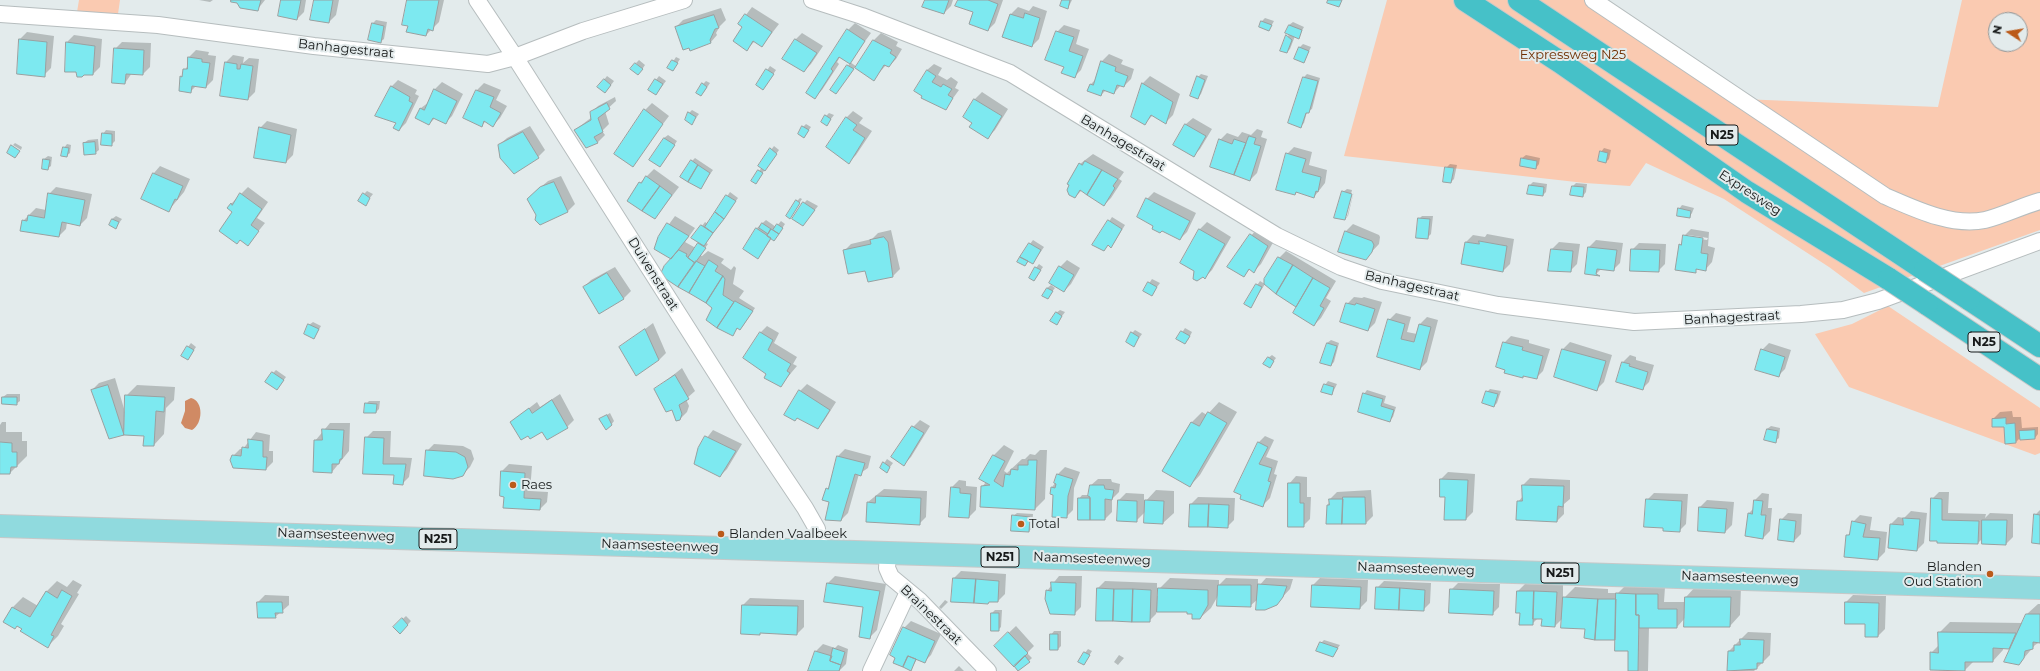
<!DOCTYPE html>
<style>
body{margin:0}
#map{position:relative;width:2040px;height:671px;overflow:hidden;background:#e3ebec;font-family:Montserrat,sans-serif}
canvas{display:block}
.north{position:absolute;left:1988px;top:12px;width:40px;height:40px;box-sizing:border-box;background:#e3ebec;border:1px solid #919798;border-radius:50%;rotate:282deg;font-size:11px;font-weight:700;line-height:16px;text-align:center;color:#171a1a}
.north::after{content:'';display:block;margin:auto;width:14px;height:18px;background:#bb5a19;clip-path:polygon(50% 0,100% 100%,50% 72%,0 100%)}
</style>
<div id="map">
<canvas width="2040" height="671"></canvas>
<div class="north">N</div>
</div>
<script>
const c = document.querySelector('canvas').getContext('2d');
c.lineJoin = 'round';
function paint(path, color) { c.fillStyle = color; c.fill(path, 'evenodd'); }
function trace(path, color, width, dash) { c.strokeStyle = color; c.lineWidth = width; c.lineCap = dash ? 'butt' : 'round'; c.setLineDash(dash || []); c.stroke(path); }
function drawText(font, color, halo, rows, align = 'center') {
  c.font = font + ' Montserrat,sans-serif'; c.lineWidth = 4; c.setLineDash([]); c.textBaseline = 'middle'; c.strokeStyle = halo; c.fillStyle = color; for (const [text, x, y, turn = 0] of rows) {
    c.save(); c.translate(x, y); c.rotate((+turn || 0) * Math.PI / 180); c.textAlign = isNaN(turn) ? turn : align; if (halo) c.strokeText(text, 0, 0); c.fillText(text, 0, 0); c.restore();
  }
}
const green = new Path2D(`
 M 79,0 L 120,0 L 118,14 L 77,12 Z
 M 1387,0 L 1589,0 L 1741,99 L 1938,107 L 1962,0 L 2040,0 L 2040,230 L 1864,293 L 1829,267 L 1724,199 L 1646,163 L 1630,186 L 1585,183 L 1344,156 ZM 1996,20 L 2020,20 L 2020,44 L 1996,44 Z
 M 1888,306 L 2040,408 L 2040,453 L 2035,455 L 1849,387 L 1815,334 L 1852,324 Z`);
const water = new Path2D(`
 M 191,398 C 204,401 203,424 192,430 L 185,428 L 181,423 L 185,411 L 185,401 Z`);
const shadow = new Path2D(`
 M 199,0 L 213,0 L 210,2 Z
 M 232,0 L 265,0 L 257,10 Z
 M 282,0 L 306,0 L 304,12 L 297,19 Z
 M 315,0 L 339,0 L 336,15 L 329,22 Z
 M 408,0 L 444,0 L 439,22 L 426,35 L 409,25 Z
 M 926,0 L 953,0 L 951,6 L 944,13 Z
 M 959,0 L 1003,0 L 995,23 L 988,30 L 974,11 Z
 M 1063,0 L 1072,0 L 1068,8 Z
 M 1033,6 L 1047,11 L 1039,39 L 1032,46 L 1004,36 L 1011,14 L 1018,7 L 1029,11 Z
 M 752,7 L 779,24 L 762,46 L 755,41 L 747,49 L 743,27 L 739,24 Z
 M 721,8 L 726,20 L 720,26 L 716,33 L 717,35 L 711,42 L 676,27 L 683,20 Z
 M 1265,18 L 1274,21 L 1269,30 L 1262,21 Z
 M 376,20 L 387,22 L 384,39 L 380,42 L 373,23 Z
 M 1293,22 L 1304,27 L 1298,38 L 1295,36 L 1290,49 L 1287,52 L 1282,50 L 1289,34 L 1289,25 Z
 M 855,23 L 871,33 L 850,62 L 857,67 L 874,40 L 881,33 L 898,42 L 896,46 L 902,49 L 896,59 L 889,66 L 886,65 L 874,79 L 855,67 L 836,93 L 831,90 L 850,63 L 840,57 L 837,62 L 839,64 L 822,90 L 815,97 L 848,30 Z
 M 1064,25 L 1080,30 L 1076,44 L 1089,49 L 1081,70 L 1074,77 L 1065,67 L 1057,32 Z
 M 27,32 L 54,36 L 51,68 L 44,75 L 20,39 Z
 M 802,33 L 823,46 L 811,64 L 804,71 L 795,40 Z
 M 74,35 L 102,39 L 100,67 L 93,74 L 67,42 Z
 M 122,42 L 151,43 L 150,67 L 143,74 L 132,73 L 125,83 L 115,49 Z
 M 1303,44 L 1311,47 L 1304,62 L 1299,48 Z
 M 196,50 L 209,52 L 208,55 L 216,56 L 213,80 L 206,87 L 196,86 L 190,92 L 181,77 L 188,65 L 189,57 Z
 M 1109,54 L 1123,60 L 1121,64 L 1134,69 L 1131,79 L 1124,86 L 1121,85 L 1114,93 L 1106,90 L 1101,95 L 1091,84 L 1096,79 L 1102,61 Z
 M 233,55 L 244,57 L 243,63 L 249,58 L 259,59 L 255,92 L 248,99 L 226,62 Z
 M 676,57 L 680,59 L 673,70 L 669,68 Z
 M 639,60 L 645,65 L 641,71 L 636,63 Z
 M 934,64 L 942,68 L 938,75 L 947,80 L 951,77 L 958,82 L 955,88 L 959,90 L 945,109 L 923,96 L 927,70 Z
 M 770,66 L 776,70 L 766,85 L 757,85 Z
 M 1201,74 L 1208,76 L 1201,94 L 1197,98 L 1198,77 Z
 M 1307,74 L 1320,78 L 1312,109 L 1307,112 L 1304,123 L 1301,126 L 1304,77 Z
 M 607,76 L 614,81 L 608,89 L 604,80 Z
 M 659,76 L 666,81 L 656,94 L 649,89 Z
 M 1150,76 L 1180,94 L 1173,115 L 1166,122 L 1153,115 L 1144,124 L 1132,117 L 1143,83 Z
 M 398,80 L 417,90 L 415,94 L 419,96 L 406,123 L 399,130 L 391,87 Z
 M 706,81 L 710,83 L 704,92 L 703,84 Z
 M 442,82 L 463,94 L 452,116 L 445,123 L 435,118 L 429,124 L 421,108 L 429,102 L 435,89 Z
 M 484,83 L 501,90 L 496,100 L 507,106 L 500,118 L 493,125 L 486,121 L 481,126 L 477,90 Z
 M 982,92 L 1008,109 L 995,130 L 988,137 L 974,122 L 965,117 L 975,99 Z
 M 615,97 L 616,101 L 605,111 L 609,124 L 602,131 L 605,135 L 598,142 L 586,147 L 575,130 L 592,117 L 591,113 L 598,106 Z
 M 652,103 L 669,116 L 632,165 L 645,110 Z
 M 692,110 L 699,114 L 692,123 L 689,113 Z
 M 853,111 L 863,118 L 859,123 L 872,131 L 856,155 L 849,162 L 846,118 Z
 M 829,113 L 834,115 L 827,124 L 826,116 Z
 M 1193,118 L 1212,129 L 1200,149 L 1193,156 L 1175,144 L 1186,124 Z
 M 267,121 L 297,129 L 293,155 L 286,162 L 260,128 Z
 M 806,124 L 811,127 L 804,137 L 803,127 Z
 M 530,126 L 545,150 L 538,157 L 499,145 L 507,138 Z
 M 1257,129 L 1263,131 L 1261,137 L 1267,139 L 1257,173 L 1250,180 L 1211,167 L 1220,140 L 1227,133 L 1238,137 L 1242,132 L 1251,135 Z
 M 106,130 L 115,131 L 115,141 L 111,145 L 103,134 Z
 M 668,135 L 677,141 L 663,163 L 664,138 Z
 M 98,139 L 99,150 L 95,153 L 84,143 L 88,140 Z
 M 15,143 L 22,147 L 21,150 L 13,145 Z
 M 67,144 L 71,145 L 70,153 L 66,156 L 64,148 Z
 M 774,146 L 779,150 L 756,182 L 753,180 L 762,167 L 759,166 Z
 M 1294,147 L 1312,152 L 1309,165 L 1327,170 L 1325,183 L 1314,197 L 1297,192 L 1295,194 L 1287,154 Z
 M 1604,148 L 1611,150 L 1609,159 L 1606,162 L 1601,152 Z
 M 1093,154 L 1124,172 L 1119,179 L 1122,181 L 1111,198 L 1104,205 L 1082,190 L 1075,197 L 1080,164 Z
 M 1526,155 L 1540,158 L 1539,164 L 1536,168 L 1522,158 Z
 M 48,156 L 52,157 L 51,166 L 47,169 L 44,159 Z
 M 695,158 L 713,170 L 700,188 L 692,161 Z
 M 1450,164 L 1457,165 L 1454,179 L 1451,182 L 1444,181 L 1446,168 Z
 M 160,166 L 190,179 L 184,192 L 169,210 L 154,173 Z
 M 654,169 L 679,187 L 655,218 L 640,183 Z
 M 561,176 L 575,204 L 568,211 L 541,224 L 535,192 L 548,181 Z
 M 1533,182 L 1547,184 L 1546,192 L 1543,195 L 1529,186 Z
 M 1576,183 L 1587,184 L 1586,192 L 1583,196 L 1573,186 Z
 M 56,187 L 92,194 L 87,218 L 80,225 L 67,222 L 66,229 L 59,236 L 23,221 L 36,208 L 46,210 L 49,194 Z
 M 248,187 L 268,202 L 257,218 L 265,223 L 248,244 L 231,204 Z
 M 1347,189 L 1352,190 L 1345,217 L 1347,217 L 1354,191 L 1348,216 L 1345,219 L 1343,192 Z
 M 367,191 L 373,194 L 365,204 L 364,194 Z
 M 730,192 L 738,198 L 706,243 L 708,244 L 700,255 L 702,256 L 708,251 L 724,259 L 721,263 L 731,270 L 734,266 L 736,268 L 733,284 L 744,291 L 739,298 L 755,308 L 743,326 L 740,329 L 738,328 L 732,335 L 718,327 L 713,307 L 679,286 L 672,258 L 659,238 L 675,216 L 695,228 L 685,242 L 694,247 L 694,250 L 700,243 L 693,238 L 705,222 L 708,224 Z
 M 1154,192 L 1196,213 L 1187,232 L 1180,239 L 1154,226 L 1147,199 Z
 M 800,198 L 802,199 L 790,217 L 797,201 Z
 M 807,200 L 818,206 L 803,225 L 804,203 Z
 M 1682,205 L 1694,208 L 1692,213 L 1689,217 L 1679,209 Z
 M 116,216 L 122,219 L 116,227 L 112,219 Z
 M 1422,216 L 1433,216 L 1431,234 L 1427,238 L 1419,219 Z
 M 1112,217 L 1125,225 L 1114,243 L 1111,246 L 1109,244 L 1104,250 L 1094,245 Z
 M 766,220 L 776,227 L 781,221 L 785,224 L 777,236 L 772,238 L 761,254 L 745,249 L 757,228 Z
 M 1207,222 L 1231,237 L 1212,270 L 1205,277 L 1181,263 L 1200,229 Z
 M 1353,224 L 1379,235 L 1380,237 L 1379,244 L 1365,259 L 1339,251 L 1346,231 Z
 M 1258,228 L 1275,239 L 1261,264 L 1254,271 L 1250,269 L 1244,275 L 1229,266 L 1240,248 Z
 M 1691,229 L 1709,232 L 1708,246 L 1715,248 L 1712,262 L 1705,270 L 1698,268 L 1695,271 L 1680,245 L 1683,242 L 1684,236 ZM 1688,235 L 1708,238 L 1707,240 L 1688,237 Z
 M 891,230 L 900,269 L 893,276 L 866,270 L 844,251 L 851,244 L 872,239 L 878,233 Z
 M 1487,234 L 1514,239 L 1510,264 L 1503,271 L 1462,263 L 1466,242 L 1473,235 L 1485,237 Z
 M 1033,240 L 1044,247 L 1033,263 L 1029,261 L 1025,265 L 1030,244 Z
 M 1596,240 L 1623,243 L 1620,263 L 1613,270 L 1602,268 L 1596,274 L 1586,273 L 1589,247 Z
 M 1559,242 L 1580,244 L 1577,264 L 1570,271 L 1549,270 L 1552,249 Z
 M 1639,243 L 1666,244 L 1665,264 L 1658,271 L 1632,250 Z
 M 1286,251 L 1336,281 L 1326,298 L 1331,301 L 1321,318 L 1314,325 L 1298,305 L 1277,293 L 1265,280 L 1279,258 Z
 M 1067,260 L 1080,268 L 1071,284 L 1064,291 L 1060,267 Z
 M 1039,264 L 1043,267 L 1034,280 L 1036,268 Z
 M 615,267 L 631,291 L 624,298 L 599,313 L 584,287 L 591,280 Z
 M 1152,279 L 1160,283 L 1151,295 L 1144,291 Z
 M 1260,281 L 1265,284 L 1251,306 L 1245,303 Z
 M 1051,285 L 1055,288 L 1047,298 L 1047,288 Z
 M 1354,297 L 1362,298 L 1364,297 L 1382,302 L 1375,323 L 1368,330 L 1347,304 Z
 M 1060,310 L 1065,312 L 1056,324 L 1056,313 Z
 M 1396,313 L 1411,317 L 1407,332 L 1417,334 L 1420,324 L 1427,317 L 1438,320 L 1427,362 L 1420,369 L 1389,320 Z
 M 313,322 L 321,326 L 314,338 L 309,325 Z
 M 653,323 L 666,353 L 659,360 L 620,348 Z
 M 767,326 L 779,333 L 774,343 L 797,357 L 793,364 L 797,366 L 780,386 L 767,374 L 760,333 Z
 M 1185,328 L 1192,332 L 1188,340 L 1178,339 Z
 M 1135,330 L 1142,334 L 1133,346 L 1132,333 Z
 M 1511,336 L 1529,340 L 1529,343 L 1550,349 L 1543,371 L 1536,378 L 1525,375 L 1523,377 L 1504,343 Z
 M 1331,340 L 1339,343 L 1334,362 L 1331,365 L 1327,343 Z
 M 1570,342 L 1612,355 L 1604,382 L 1597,389 L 1555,377 L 1563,349 Z
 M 191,343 L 196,347 L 188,359 L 188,347 Z
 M 1769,343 L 1791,350 L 1785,369 L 1778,376 L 1762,350 Z
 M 1272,355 L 1276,358 L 1270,366 L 1268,358 Z
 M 1630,355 L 1636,357 L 1636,360 L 1654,365 L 1649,382 L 1642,389 L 1623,362 Z
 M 682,368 L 695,391 L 686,399 L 689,406 L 687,412 L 680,419 L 656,389 Z
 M 276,370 L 286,377 L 277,389 L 273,373 Z
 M 115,378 L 125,412 L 126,396 L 137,385 L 175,387 L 174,400 L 166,408 L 164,434 L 154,445 L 145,435 L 123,433 L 92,390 L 99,383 Z
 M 1328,381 L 1337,384 L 1332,394 L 1325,385 Z
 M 807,384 L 836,402 L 824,421 L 817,428 L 800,391 Z
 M 1490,389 L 1501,391 L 1497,403 L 1494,406 L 1487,392 Z
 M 1367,390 L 1386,396 L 1384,403 L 1396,407 L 1393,417 L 1390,420 L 1364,394 Z
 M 7,394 L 20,394 L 20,401 L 16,404 L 3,397 Z
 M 560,394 L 574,420 L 567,427 L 542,430 L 528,435 L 511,422 L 537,402 L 540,407 Z
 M 369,401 L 380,401 L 379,409 L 376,412 L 366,404 Z
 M 1219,402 L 1237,412 L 1200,475 L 1190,486 L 1163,470 L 1192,422 L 1202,412 L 1207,415 Z
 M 2012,411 L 2013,417 L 2021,417 L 2022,428 L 2038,427 L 2038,434 L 2035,438 L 2019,439 L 2016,442 L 2004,425 L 1993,419 L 2000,412 Z
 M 610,413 L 614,421 L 611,425 L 600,419 Z
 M 920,420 L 930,426 L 911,457 L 904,464 L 913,427 Z
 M 2,422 L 6,422 L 6,432 L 22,432 L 22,441 L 27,441 L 27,456 L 10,473 L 0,473 L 0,425 Z
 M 330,423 L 350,423 L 349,451 L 332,472 L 315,441 Z
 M 1771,426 L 1780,428 L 1779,438 L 1775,441 L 1767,429 Z
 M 713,430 L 742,444 L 727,469 L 720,476 L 699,448 Z
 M 373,431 L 391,431 L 390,457 L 412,458 L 409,477 L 402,484 L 395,474 L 364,473 L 366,438 Z
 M 256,432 L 270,435 L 269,451 L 273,451 L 273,462 L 266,469 L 233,456 L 240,449 L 243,449 Z
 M 1265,436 L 1274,440 L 1266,457 L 1278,461 L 1274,474 L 1277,475 L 1270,498 L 1263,505 L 1241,498 L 1258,443 Z
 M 434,444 L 463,446 L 471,450 L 474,459 L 470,467 L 462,475 L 427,451 Z
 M 1004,445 L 1014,451 L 1004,471 L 1007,473 L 1022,459 L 1025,459 L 1030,454 L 1035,455 L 1040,450 L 1047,450 L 1045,499 L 1035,509 L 982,487 L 986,482 L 981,479 L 994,455 Z
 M 845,449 L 871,456 L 868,468 L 859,474 L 848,513 L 841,520 L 830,502 L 827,489 L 830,486 L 838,456 Z
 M 887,459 L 893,463 L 887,471 L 881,468 Z
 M 509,464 L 532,466 L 530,491 L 548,492 L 547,502 L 540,509 L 505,496 L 502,471 Z
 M 1065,467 L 1080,472 L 1074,488 L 1073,510 L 1066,517 L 1054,494 L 1051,493 L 1052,487 L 1056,482 L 1058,474 Z
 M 1448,472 L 1475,474 L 1473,512 L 1466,519 L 1446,496 L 1441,479 Z
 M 1296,476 L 1307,477 L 1307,497 L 1311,497 L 1310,519 L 1303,526 L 1289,484 Z
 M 1530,478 L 1570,480 L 1570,499 L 1564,504 L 1564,514 L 1557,521 L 1518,502 L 1523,496 L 1523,485 Z
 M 1098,479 L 1111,479 L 1112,482 L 1120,484 L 1119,492 L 1112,499 L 1112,512 L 1105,519 L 1079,499 L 1082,495 L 1089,495 L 1090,486 Z
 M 959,480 L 966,481 L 966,486 L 977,487 L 976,510 L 969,517 L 952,487 Z
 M 884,489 L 927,491 L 926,517 L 919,524 L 868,502 Z
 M 1156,490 L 1174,491 L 1174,513 L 1163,523 L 1145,523 L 1145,512 L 1136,521 L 1119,500 L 1126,493 L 1144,494 L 1144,503 Z
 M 1371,490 L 1373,516 L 1366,523 L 1328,505 L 1330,499 L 1337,492 Z
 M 1939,492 L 1949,492 L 1948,513 L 1986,514 L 1985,518 L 1990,513 L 2013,514 L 2013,537 L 2006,544 L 1983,544 L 1983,538 L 1978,543 L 1938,540 L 1932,499 Z
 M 1654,493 L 1688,494 L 1686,524 L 1679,531 L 1664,527 L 1647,500 Z
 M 1762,493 L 1769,494 L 1768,508 L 1772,508 L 1770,531 L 1763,538 L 1749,513 L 1754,508 L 1755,500 Z
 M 1198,497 L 1235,498 L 1234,520 L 1227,527 L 1191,504 Z
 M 1707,500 L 1734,502 L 1732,525 L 1725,532 L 1699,530 L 1700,507 Z
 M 2040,510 L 2040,543 L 2035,515 Z
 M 1911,511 L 1927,513 L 1924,543 L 1917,550 L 1891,524 L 1898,517 L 1904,518 Z
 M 1017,513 L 1033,514 L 1032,528 L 1029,531 L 1013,516 Z
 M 1788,513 L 1802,514 L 1801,534 L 1794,541 L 1781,520 Z
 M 1860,515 L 1872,517 L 1870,530 L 1887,532 L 1885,552 L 1878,559 L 1847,536 L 1851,532 L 1853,522 Z
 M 961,571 L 1006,574 L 1005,594 L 998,601 L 990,601 L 988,603 L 954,578 Z
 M 835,576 L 886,584 L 877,630 L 870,637 L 864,607 L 825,601 L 828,583 Z
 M 1059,576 L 1082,576 L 1081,607 L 1074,614 L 1047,591 Z
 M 1170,578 L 1219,580 L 1219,585 L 1226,578 L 1258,579 L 1258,587 L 1266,578 L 1293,579 L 1290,589 L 1276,604 L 1258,599 L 1250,606 L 1219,594 L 1211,608 L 1200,618 L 1188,611 L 1157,611 L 1156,614 L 1149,621 L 1098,588 L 1105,581 L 1157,583 L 1157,596 L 1159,596 L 1159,589 Z
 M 1320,578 L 1368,580 L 1367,601 L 1360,608 L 1313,585 Z
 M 73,580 L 82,585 L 77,593 L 79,594 L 61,624 L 64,626 L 58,636 L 48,646 L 23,628 L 13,607 L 23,597 L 38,606 L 46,592 L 57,581 L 67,587 Z
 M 1384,581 L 1431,583 L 1430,603 L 1423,610 L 1377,588 Z
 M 1458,583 L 1500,584 L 1499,607 L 1492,614 L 1451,590 Z
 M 1628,583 L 1646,583 L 1646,587 L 1665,587 L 1664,602 L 1685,602 L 1686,597 L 1696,586 L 1741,587 L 1740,615 L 1730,626 L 1685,618 L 1677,627 L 1649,627 L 1648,671 L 1629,671 L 1629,650 L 1616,638 L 1615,639 L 1586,629 L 1563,618 L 1555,626 L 1542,625 L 1543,618 L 1538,618 L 1532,624 L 1521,612 L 1517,612 L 1518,591 L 1525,584 L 1563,585 L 1563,599 L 1575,587 L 1608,589 L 1608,593 L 1618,593 Z
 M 265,595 L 289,596 L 289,605 L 275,617 L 258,602 Z
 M 1853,595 L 1886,596 L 1885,629 L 1878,636 L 1846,602 Z
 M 750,598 L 804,600 L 804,627 L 797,634 L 743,605 Z
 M 945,600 L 948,602 L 941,609 L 939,607 Z
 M 2038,604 L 2040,604 L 2040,642 L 2035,645 L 2019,664 L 2005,661 L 2010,649 L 2003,648 L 2003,650 L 1993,661 L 1974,661 L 1965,670 L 1931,653 L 1939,645 L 1939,633 L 1950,622 L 2023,623 L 2027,614 Z
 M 995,610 L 1002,610 L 1001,627 L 998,630 L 992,613 Z
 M 406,616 L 411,621 L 400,633 L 394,627 Z
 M 911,621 L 941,634 L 931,655 L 924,662 L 917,659 L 911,670 L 904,628 Z
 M 1016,626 L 1034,646 L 1027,653 L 1032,658 L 1019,670 L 996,645 Z
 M 1054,631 L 1061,631 L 1061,646 L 1058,649 L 1051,635 Z
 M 1748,632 L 1771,633 L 1770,655 L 1754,671 L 1728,671 L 1729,651 Z
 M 1324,640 L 1340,645 L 1333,655 L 1321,643 Z
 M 823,644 L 835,648 L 838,645 L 848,649 L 846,664 L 839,671 L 809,671 L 816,651 Z
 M 1088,649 L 1092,651 L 1084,664 L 1085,653 Z
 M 1119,655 L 1124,658 L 1118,665 L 1114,662 Z
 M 959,666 L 964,671 L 954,671 Z`);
const building = new Path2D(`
 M 231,0 L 261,0 L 258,11 L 240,8 L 237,3 L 231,2 Z
 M 281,0 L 301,0 L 297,20 L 278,16 Z
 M 314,0 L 333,0 L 329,23 L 310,20 Z
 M 407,0 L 439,0 L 433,31 L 428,29 L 426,36 L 406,32 L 408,26 L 402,25 Z
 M 925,0 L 949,0 L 944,14 L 922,7 Z
 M 958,0 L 988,0 L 998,4 L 988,31 L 969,24 L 973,12 L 955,6 Z
 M 1062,0 L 1070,0 L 1068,9 L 1060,6 Z
 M 1328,0 L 1342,0 L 1339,7 L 1327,3 Z
 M 1025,13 L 1040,18 L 1032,47 L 1002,37 L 1010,14 L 1023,18 Z
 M 745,14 L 772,32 L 762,47 L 753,41 L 747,51 L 733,41 L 742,27 L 738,24 Z
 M 714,15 L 719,28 L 715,29 L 710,40 L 711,43 L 690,51 L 689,48 L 683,50 L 675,27 Z
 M 1261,21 L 1272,25 L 1269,31 L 1259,27 Z
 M 372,23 L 384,26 L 381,43 L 368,40 Z
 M 1289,25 L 1302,30 L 1299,39 L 1285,33 Z
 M 847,29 L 865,41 L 850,64 L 839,57 L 831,69 L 833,71 L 815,99 L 806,93 Z
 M 1056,31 L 1074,37 L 1069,51 L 1083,56 L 1075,78 L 1061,73 L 1064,67 L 1045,60 Z
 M 1286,35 L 1292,40 L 1287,53 L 1280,51 Z
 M 19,39 L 47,42 L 45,77 L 17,74 Z
 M 795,39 L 817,53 L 804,72 L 782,59 Z
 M 873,40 L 892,50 L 890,53 L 896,57 L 889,67 L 884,65 L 874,81 L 855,68 Z
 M 66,42 L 95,46 L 93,75 L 84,75 L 82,77 L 77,77 L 76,72 L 65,72 Z
 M 1299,47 L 1309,51 L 1304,63 L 1294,59 Z
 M 114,48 L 144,50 L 143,75 L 126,74 L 125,84 L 112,83 Z
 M 188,57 L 202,59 L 202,62 L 210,63 L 206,88 L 192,86 L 191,93 L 179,91 L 180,76 L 182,77 L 183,69 L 187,69 Z
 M 672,60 L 678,63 L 673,71 L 667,68 Z
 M 1101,61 L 1116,67 L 1115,71 L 1128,76 L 1124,87 L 1117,85 L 1114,94 L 1103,90 L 1101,96 L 1087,91 L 1090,84 L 1093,85 Z
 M 225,62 L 237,64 L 237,69 L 240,69 L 241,64 L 253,66 L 248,100 L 220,96 Z
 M 635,63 L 643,69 L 638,75 L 630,69 Z
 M 847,65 L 854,69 L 836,94 L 830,90 Z
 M 766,69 L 774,74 L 763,90 L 756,85 Z
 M 927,70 L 936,76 L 932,82 L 941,87 L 943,84 L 952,89 L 948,95 L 953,98 L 946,110 L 921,98 L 922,96 L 914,91 Z
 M 1197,76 L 1205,80 L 1198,99 L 1190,96 Z
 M 1303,77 L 1318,81 L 1309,113 L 1306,113 L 1301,128 L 1288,123 Z
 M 604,79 L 611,85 L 605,93 L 597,87 Z
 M 655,79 L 663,84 L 656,95 L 648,90 Z
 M 702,83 L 707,87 L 701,96 L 696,93 Z
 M 1142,83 L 1173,102 L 1166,124 L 1151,115 L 1145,125 L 1131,117 Z
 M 391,86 L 410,97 L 409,101 L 413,103 L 399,131 L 393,128 L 396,123 L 375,116 Z
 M 434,89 L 457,101 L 446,124 L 433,118 L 429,125 L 415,118 L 420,108 L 424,110 Z
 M 476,90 L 494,97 L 490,107 L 501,113 L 493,127 L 484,121 L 482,127 L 463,118 Z
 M 974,99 L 1002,116 L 988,139 L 969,127 L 972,123 L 963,117 Z
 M 607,103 L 610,109 L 598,118 L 603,132 L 594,137 L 598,143 L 586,148 L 574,130 L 591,120 L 590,112 Z
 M 644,109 L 663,124 L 633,167 L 614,154 Z
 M 688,112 L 696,117 L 692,125 L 685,120 Z
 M 825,115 L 831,119 L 827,126 L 821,122 Z
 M 846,117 L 857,125 L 853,130 L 865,138 L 849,164 L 826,147 Z
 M 1185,124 L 1206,136 L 1194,157 L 1173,145 Z
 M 802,126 L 809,130 L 804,138 L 798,134 Z
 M 259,127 L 291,135 L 286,163 L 254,158 Z
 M 523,132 L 539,158 L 514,174 L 500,158 L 498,145 Z
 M 102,133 L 112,134 L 112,146 L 101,145 Z
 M 1249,136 L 1256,138 L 1254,144 L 1261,146 L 1250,181 L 1234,175 Z
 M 664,138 L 675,145 L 660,167 L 649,160 Z
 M 1219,139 L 1232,144 L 1234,139 L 1246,143 L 1234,175 L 1210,167 Z
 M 95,142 L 96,154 L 84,155 L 83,143 Z
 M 11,145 L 20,151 L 15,158 L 7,153 Z
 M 63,147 L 69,148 L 67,157 L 61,156 Z
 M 770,148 L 777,154 L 765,171 L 758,166 Z
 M 1600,151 L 1608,153 L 1606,163 L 1598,161 Z
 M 1286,153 L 1306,159 L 1302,172 L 1321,177 L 1318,192 L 1316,191 L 1314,198 L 1296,192 L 1295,195 L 1276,190 Z
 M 1521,158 L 1537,161 L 1536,169 L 1520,166 Z
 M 43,159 L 50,160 L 48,170 L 42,169 Z
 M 691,160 L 698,165 L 688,182 L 680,177 Z
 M 1085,161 L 1102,170 L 1087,195 L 1080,190 L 1075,198 L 1069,195 L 1067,190 L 1069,185 L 1067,184 L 1079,163 L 1082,165 Z
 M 698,165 L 710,173 L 701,189 L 688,182 Z
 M 1445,167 L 1454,168 L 1451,183 L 1443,182 Z
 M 758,170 L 763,173 L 756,184 L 751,181 Z
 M 1102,170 L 1118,179 L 1113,186 L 1115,188 L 1104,206 L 1087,195 Z
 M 153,173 L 183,186 L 177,200 L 175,199 L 169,212 L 141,199 Z
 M 646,176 L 660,186 L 642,211 L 627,201 L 639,182 L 641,183 Z
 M 554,182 L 568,212 L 540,225 L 535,220 L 536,215 L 527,199 L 540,187 Z
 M 1529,185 L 1544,187 L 1543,196 L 1527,194 Z
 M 660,186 L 672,195 L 655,219 L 642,211 Z
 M 1572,186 L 1584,187 L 1583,197 L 1570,195 Z
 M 1342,191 L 1352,194 L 1345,220 L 1334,218 Z
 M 48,193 L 85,200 L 80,226 L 62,222 L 59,237 L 20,231 L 22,220 L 27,221 L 28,215 L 44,218 Z
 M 240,193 L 262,209 L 251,225 L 259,231 L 248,246 L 240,240 L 237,244 L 219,231 L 232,212 L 227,208 L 231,203 L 232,205 Z
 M 363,193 L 370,198 L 366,206 L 358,201 Z
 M 726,195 L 736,201 L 724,219 L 715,212 Z
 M 1146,198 L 1190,221 L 1180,240 L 1162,231 L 1160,233 L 1152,229 L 1153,226 L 1137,217 Z
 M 796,200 L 800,203 L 790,219 L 786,216 Z
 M 803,202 L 815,210 L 803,226 L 792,219 Z
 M 1678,208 L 1691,211 L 1690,218 L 1677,216 Z
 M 715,212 L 724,219 L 713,233 L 705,227 Z
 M 1418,218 L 1430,219 L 1428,239 L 1416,238 Z
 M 112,219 L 119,222 L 116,229 L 109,225 Z
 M 1108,220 L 1122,229 L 1111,248 L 1108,245 L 1104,251 L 1092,245 Z
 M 667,223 L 689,236 L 671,259 L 654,249 L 658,237 Z
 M 762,223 L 771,229 L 768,234 L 759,228 Z
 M 777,224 L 783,228 L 779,234 L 773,230 Z
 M 701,225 L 713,233 L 704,246 L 691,238 Z
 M 756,228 L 771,238 L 758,259 L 743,249 Z
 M 771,229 L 779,234 L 774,241 L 767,236 Z
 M 1199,229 L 1225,244 L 1205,279 L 1203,277 L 1197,281 L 1193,279 L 1194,271 L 1180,263 Z
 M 1345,231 L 1372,241 L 1374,245 L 1372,252 L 1366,260 L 1338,252 Z
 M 1250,234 L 1268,246 L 1254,273 L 1249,269 L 1244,277 L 1227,267 Z
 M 1683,235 L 1703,238 L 1701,253 L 1708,254 L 1706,271 L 1696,269 L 1696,273 L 1675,270 L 1679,244 L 1681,245 Z
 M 884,237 L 888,242 L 893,277 L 868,282 L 865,271 L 848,274 L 843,250 L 871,244 L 870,240 Z
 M 1479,241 L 1507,246 L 1503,272 L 1461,264 L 1465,242 L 1479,244 Z
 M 698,243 L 706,248 L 695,263 L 688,258 Z
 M 1029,243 L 1041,250 L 1033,264 L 1020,257 Z
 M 1588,247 L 1617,250 L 1614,271 L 1597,269 L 1596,274 L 1600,276 L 1585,274 Z
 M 1551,249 L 1573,251 L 1571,272 L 1548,271 Z
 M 1631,249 L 1660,250 L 1659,272 L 1630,271 Z
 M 679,250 L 687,254 L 686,256 L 695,263 L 678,287 L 660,275 L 664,266 Z
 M 1020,257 L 1028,261 L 1025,266 L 1017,262 Z
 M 1278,257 L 1293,265 L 1276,294 L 1264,284 L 1264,279 Z
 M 709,260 L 718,266 L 715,271 L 723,276 L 706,303 L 689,293 Z
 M 696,261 L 705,266 L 689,293 L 678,287 Z
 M 1293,265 L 1313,278 L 1296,307 L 1276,294 Z
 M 1059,266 L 1074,275 L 1064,292 L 1049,283 Z
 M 1035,267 L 1041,270 L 1034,281 L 1029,278 Z
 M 607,273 L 624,299 L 599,314 L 583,287 Z
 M 723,276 L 725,279 L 723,295 L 734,302 L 717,328 L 706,320 L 712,308 L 706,303 Z
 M 1313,278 L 1330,288 L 1320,306 L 1324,308 L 1314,326 L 1293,313 Z
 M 1148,282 L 1157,287 L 1152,296 L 1143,291 Z
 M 1256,284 L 1262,287 L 1251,308 L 1244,304 Z
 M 1047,288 L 1053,291 L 1048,299 L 1042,296 Z
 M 735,301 L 753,311 L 740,330 L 737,328 L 733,336 L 717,328 Z
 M 1346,303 L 1355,305 L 1356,303 L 1375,309 L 1368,331 L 1340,322 Z
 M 1056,312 L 1062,316 L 1057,325 L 1050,321 Z
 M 1388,319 L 1405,324 L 1401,339 L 1414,342 L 1419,324 L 1431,327 L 1420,370 L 1377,357 Z
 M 308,324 L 319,329 L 314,339 L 304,334 Z
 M 645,329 L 659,360 L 636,376 L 619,347 Z
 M 1181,331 L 1190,336 L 1185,344 L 1176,339 Z
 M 760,332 L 773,340 L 768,350 L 791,364 L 787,371 L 790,373 L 781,387 L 764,378 L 766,374 L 743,358 Z
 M 1131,332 L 1139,337 L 1134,347 L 1126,342 Z
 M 1503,342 L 1523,347 L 1522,350 L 1543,356 L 1537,379 L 1523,376 L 1523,378 L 1504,373 L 1505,370 L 1496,367 Z
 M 1327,343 L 1337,346 L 1331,366 L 1320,363 Z
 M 187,346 L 194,350 L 188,360 L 181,356 Z
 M 1562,349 L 1606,361 L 1597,391 L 1554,377 Z
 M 1761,349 L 1785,357 L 1779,377 L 1755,370 Z
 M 1268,357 L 1274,361 L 1270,368 L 1263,364 Z
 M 1622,362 L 1630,364 L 1629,366 L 1648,372 L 1643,390 L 1616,382 Z
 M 272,372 L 284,380 L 277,390 L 265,382 Z
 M 675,375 L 689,399 L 679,405 L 682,414 L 680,420 L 676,421 L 672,410 L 666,412 L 654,389 Z
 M 1324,384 L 1334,387 L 1332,395 L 1321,392 Z
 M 108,385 L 124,435 L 109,439 L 91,390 Z
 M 799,390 L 830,410 L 818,429 L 797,418 L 795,421 L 784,415 Z
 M 1486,391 L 1498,394 L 1494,407 L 1482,403 Z
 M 1363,393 L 1383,399 L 1381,406 L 1394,410 L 1390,422 L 1358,412 Z
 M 125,395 L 165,397 L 164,412 L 156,411 L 154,446 L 143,446 L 144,436 L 124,435 Z
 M 2,397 L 17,397 L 17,405 L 2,404 Z
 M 552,400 L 568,428 L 547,440 L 542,432 L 530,439 L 528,436 L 521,440 L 510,422 L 529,408 L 532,413 Z
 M 365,403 L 377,404 L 376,413 L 364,413 Z
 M 1208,412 L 1227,423 L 1190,487 L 1162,471 L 1191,422 L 1199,426 Z
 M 607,415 L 612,425 L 606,430 L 599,419 Z
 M 2006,418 L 2006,424 L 2015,423 L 2016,443 L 2005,444 L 2004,427 L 1992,427 L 1992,419 Z
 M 912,426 L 924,433 L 904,466 L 891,457 Z
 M 322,429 L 344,430 L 342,459 L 340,459 L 339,464 L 332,464 L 332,473 L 313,472 L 314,440 L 322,440 Z
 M 1767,429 L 1778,431 L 1776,443 L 1764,440 Z
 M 2035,430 L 2035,439 L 2020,440 L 2019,431 Z
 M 705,436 L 736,451 L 720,477 L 694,464 L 698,448 Z
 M 365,437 L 384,438 L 383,464 L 406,464 L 403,485 L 393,484 L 394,475 L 363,474 Z
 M 248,439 L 263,441 L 263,457 L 267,457 L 266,470 L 233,468 L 230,460 L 232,455 L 241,456 L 242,447 L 248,448 Z
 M 0,442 L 12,443 L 12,452 L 17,452 L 17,467 L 11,467 L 10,474 L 0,474 Z
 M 1258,442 L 1268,447 L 1259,464 L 1272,468 L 1268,481 L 1271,482 L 1263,507 L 1240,499 L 1241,495 L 1234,492 Z
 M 426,450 L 456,452 L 465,457 L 468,467 L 463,476 L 453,479 L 424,476 Z
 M 993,455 L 1005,461 L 994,481 L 1003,487 L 1005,474 L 1010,475 L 1011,469 L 1018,470 L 1018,465 L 1028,465 L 1028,460 L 1037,460 L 1035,510 L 980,507 L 981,486 L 990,485 L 979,479 Z
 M 837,456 L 865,463 L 861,476 L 855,474 L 841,521 L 825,520 L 829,502 L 822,500 L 826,488 L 828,489 Z
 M 883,462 L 890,467 L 887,473 L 880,468 Z
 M 501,471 L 525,473 L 524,498 L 541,499 L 540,510 L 503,508 L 504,497 L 500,496 Z
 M 1057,474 L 1073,479 L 1068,496 L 1067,518 L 1052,517 L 1053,495 L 1050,494 L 1051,487 L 1055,488 L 1056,484 L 1054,483 Z
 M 1440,479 L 1468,480 L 1466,520 L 1444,520 L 1445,497 L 1440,497 Z
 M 1288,483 L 1300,483 L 1300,503 L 1304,503 L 1304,527 L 1288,527 Z
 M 1090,485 L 1104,485 L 1105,489 L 1114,490 L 1112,500 L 1105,499 L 1105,520 L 1090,520 L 1090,497 L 1088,496 Z
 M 1522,485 L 1564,486 L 1563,507 L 1558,506 L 1557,522 L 1516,520 L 1517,501 L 1522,501 Z
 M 951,487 L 960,488 L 960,493 L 971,494 L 969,518 L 949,517 Z
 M 876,496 L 921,498 L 920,525 L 866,522 L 867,502 L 875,503 Z
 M 1343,497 L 1365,497 L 1366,524 L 1342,524 Z
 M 1078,498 L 1090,498 L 1090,520 L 1078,520 Z
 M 1931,498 L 1942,499 L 1942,520 L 1979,521 L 1978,544 L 1937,543 L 1937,541 L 1930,541 Z
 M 1329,499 L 1343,499 L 1342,524 L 1326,524 L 1327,505 L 1329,505 Z
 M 1646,499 L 1682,501 L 1680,532 L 1663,531 L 1663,528 L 1644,527 Z
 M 1118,500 L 1137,501 L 1137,522 L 1117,521 Z
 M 1145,500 L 1164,501 L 1163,524 L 1144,523 Z
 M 1754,500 L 1763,501 L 1761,515 L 1766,515 L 1763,539 L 1745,536 L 1748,513 L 1752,514 Z
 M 1190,504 L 1209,504 L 1208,527 L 1189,527 Z
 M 1209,504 L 1229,505 L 1228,528 L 1208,527 Z
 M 1699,507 L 1727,509 L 1725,533 L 1698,531 Z
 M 2034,514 L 2040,515 L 2040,544 L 2032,543 Z
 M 1012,515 L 1030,517 L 1029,532 L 1011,531 Z
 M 1903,518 L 1920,519 L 1917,551 L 1888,548 L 1890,524 L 1903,525 Z
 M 1780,519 L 1796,521 L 1794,542 L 1778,540 Z
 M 1982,520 L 2007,520 L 2006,545 L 1982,544 Z
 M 1852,521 L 1866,524 L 1863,537 L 1880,538 L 1878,560 L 1844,557 L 1846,535 L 1849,535 Z
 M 953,578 L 976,579 L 974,603 L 951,602 Z
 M 976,579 L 999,581 L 998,602 L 989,602 L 988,604 L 974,603 Z
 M 1051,582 L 1076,583 L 1075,615 L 1050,614 L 1045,599 L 1046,590 L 1051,591 Z
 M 827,583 L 880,591 L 870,639 L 859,637 L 863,607 L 824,602 Z
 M 1258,584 L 1287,586 L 1283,597 L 1277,605 L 1265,610 L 1256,610 Z
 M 1218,585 L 1251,585 L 1251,607 L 1217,606 Z
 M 1312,585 L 1361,587 L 1360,609 L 1311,607 Z
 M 1376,587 L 1400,588 L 1399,610 L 1375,609 Z
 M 1097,588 L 1114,589 L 1113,621 L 1096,621 Z
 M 1158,588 L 1208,590 L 1208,605 L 1200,619 L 1192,619 L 1192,614 L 1187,614 L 1187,612 L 1157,612 Z
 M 1400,588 L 1425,590 L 1424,611 L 1399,610 Z
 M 1114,589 L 1133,589 L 1132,622 L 1113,621 Z
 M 1133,589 L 1151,590 L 1150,622 L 1132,622 Z
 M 1450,589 L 1494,591 L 1493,615 L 1449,613 Z
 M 62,590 L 72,596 L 51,635 L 54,636 L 48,648 L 20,631 L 22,629 L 17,626 L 15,629 L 3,622 L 12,607 L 30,617 L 46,591 L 57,598 Z
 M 1517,591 L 1534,591 L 1533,625 L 1519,625 L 1520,613 L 1516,613 Z
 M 1534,591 L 1557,592 L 1555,627 L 1541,626 L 1542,619 L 1533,619 Z
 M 1616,593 L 1636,594 L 1636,615 L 1639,615 L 1638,671 L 1628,671 L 1628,651 L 1615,651 Z
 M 1636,594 L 1658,594 L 1658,609 L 1677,609 L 1677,628 L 1639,628 L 1639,615 L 1636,615 Z
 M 1563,597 L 1598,599 L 1595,640 L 1584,638 L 1585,629 L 1561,628 Z
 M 1685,597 L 1731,597 L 1730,627 L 1684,627 Z
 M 1598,599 L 1616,599 L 1615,640 L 1595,640 Z
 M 257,602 L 282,602 L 283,613 L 275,613 L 276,618 L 258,618 Z
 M 1845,602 L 1879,603 L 1878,637 L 1865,637 L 1865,624 L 1845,624 Z
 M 742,605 L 798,606 L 797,635 L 760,633 L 760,635 L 741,634 Z
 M 991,613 L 999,613 L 999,631 L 991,631 Z
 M 2026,614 L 2040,614 L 2040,643 L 2033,642 L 2033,649 L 2025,651 L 2024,658 L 2019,665 L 2004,662 Z
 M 402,618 L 408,625 L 400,634 L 393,627 Z
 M 903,627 L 935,641 L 925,663 L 908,656 L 903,667 L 893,663 L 895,658 L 890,655 Z
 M 1008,632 L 1028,653 L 1014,667 L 994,646 Z
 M 1938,632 L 2016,633 L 2009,649 L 1993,648 L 1993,662 L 1965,662 L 1965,671 L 1930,670 L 1930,652 L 1938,653 Z
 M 1050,634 L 1058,634 L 1058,650 L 1050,650 Z
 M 1740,639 L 1764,640 L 1763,663 L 1757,663 L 1757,669 L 1727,671 L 1728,651 L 1734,651 L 1734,645 L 1740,645 Z
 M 1320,642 L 1338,648 L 1333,657 L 1316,651 Z
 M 833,648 L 845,652 L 841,665 L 830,661 Z
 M 815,651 L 832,656 L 830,661 L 841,665 L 839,671 L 808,671 Z
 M 1084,652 L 1090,655 L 1084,665 L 1078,662 Z
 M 908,656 L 916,659 L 911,671 L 903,667 Z
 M 1025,656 L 1030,662 L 1018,671 L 1014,666 Z`);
const street = new Path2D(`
 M 477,0 L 515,57 L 742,414 L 805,508 L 817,529 L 821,551
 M 812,0 L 862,16 L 1010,73 L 1277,236 L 1341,267 L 1382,281 L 1498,305 L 1634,322 L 1801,314 L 1843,310 L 1878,301 L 2040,241
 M 1593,0 L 1885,196 C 1915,209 1952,227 1985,220 C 2002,216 2022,206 2040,201
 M 0,14 L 158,25 L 314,46 L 488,64 L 515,57 L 583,31 L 684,0
 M 888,553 L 887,568 L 891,577 L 920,601 L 988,671
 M 871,671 L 908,592`);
const primary = new Path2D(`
 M 0,526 L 2040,588`);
const highway = new Path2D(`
 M 1465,0 L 1560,62 L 1747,192 L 1889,279
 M 1519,0 L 1925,270
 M 1969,299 L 2040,346
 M 1927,304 L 2040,379`);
const highwayBridge = new Path2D(`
 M 1925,270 L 1969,299
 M 1889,279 L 1927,304`);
const markers = [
 [513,485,4,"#bb5a19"],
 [1021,524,4,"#bb5a19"],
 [721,534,4,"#bb5a19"],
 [1990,574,4,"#bb5a19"]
];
const shields = [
 [1722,135,32],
 [1984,342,32],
 [438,539,38],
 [1000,557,38],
 [1560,573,38]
];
const shieldNames = [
 ["N25",1722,135],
 ["N25",1984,342],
 ["N251",438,539],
 ["N251",1000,557],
 ["N251",1560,573]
];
const streetNames = [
 ["Banhagestraat",346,49,6],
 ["Banhagestraat",1123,143,31],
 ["Expresweg",1750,193,33],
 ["Duivenstraat",653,274,58],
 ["Banhagestraat",1412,286,13],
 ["Banhagestraat",1732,318,-3],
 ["Naamsesteenweg",336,535,2],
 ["Naamsesteenweg",660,546,2],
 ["Naamsesteenweg",1092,559,2],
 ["Naamsesteenweg",1416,569,2],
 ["Naamsesteenweg",1740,578,2],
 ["Brainestraat",931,615,44]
];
const parkNames = [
 ["Expressweg N25",1573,55]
];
const poiNames = [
 ["Raes",521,485],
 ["Total",1029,524],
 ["Blanden Vaalbeek",729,534],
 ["Blanden",1982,567,"right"],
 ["Oud Station",1982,582,"right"]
];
paint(green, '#facab1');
paint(water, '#d08a64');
paint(shadow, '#0003');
paint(building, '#7de9f0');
trace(building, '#99a0a0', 1);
trace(street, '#b6bdbe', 18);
trace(primary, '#c7c8c8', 24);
trace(highway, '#c7c8c8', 24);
trace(street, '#fff', 16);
trace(primary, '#90dade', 22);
trace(highway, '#46c1c8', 22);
trace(highwayBridge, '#c7c8c8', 24, []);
trace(highwayBridge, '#46c1c8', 22);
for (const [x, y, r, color] of markers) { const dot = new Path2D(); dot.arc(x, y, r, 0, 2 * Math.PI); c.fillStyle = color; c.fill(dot); trace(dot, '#e3ebec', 1.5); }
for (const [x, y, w] of shields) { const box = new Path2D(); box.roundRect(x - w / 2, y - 10, w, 20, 3); c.fillStyle = '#e3ebec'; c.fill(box); trace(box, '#171a1a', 1); }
drawText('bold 12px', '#171a1a', null, shieldNames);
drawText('13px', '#171a1a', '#e3ebec', streetNames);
drawText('13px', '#6e2e00', '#e3ebec', parkNames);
drawText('13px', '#171a1a', '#e3ebec', poiNames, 'left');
</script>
